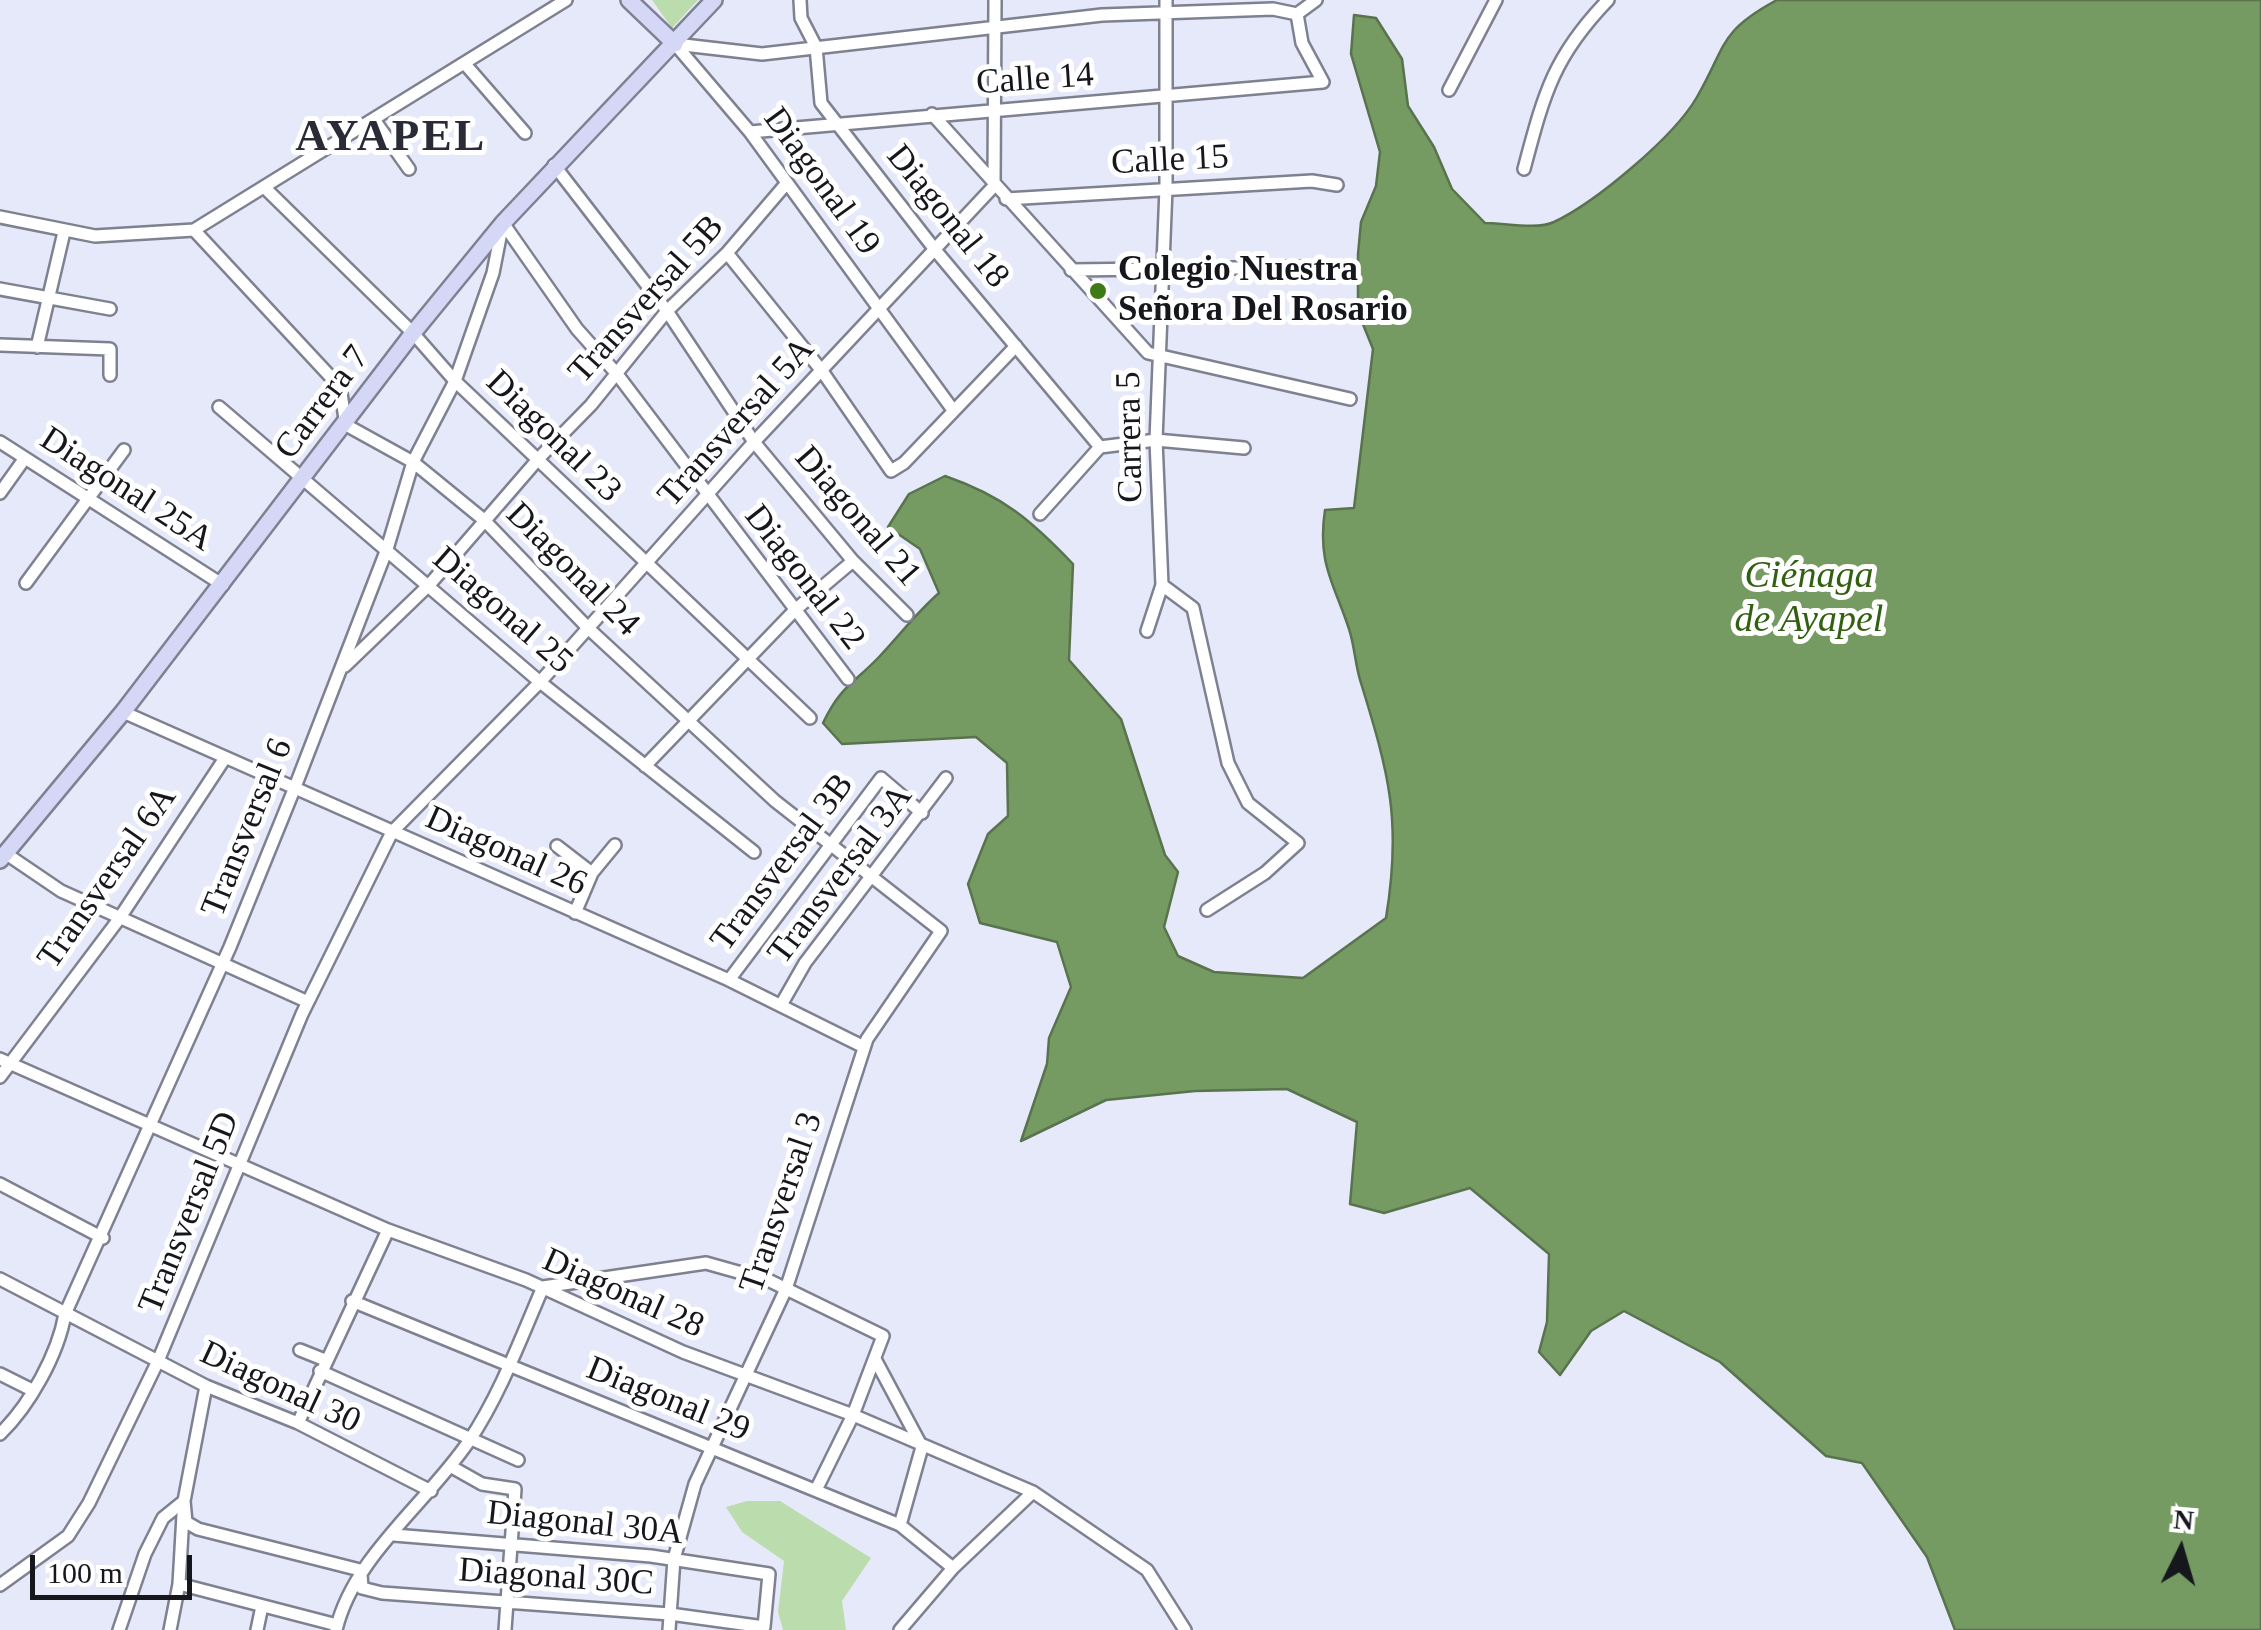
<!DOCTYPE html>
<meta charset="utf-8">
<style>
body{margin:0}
#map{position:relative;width:2261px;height:1630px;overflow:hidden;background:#e6e9fa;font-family:Georgia,serif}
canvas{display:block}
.north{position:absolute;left:2131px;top:1500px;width:100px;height:100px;-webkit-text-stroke:8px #fff;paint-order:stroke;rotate:5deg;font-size:28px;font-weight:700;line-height:40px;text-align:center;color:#16171d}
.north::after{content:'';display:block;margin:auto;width:35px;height:45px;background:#16171d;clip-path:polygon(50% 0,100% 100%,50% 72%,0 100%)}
.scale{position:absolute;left:30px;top:1555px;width:162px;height:45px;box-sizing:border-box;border:5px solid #16171d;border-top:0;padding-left:12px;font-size:30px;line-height:35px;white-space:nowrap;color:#16171d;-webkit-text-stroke:8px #fff;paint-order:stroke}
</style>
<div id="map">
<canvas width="2261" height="1630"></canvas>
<div class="north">N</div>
<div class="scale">100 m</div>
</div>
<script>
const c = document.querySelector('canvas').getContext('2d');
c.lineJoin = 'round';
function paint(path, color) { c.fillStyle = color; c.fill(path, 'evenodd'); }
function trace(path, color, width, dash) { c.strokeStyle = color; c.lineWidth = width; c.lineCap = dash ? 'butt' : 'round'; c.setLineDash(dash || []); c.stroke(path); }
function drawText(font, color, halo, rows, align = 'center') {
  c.font = font + ' Georgia,serif'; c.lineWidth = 10; c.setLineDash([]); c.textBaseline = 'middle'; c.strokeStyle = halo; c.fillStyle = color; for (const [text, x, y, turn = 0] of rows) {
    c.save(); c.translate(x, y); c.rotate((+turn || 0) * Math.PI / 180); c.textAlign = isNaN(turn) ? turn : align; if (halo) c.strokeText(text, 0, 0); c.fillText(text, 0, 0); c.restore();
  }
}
const green = new Path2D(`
 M 652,0 L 698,0 L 672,28 Z
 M 747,1501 L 780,1501 L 871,1558 L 842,1601 L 846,1630 L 783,1630 L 778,1612 L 784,1561 L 742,1532 L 726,1507 Z`);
const water = new Path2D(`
 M 1777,0 L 2261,0 L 2261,1630 L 1955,1630 L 1927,1557 L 1862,1463 L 1826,1456 L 1720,1362 L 1624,1311 L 1591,1331 L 1560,1375 L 1539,1352 L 1547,1322 L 1549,1254 L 1470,1188 L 1384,1213 L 1350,1204 L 1357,1122 L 1287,1089 L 1195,1091 L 1106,1100 L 1021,1141 L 1047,1064 L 1049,1038 L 1071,987 L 1057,942 L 980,923 L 968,884 L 988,834 L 1008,816 L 1007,763 L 976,737 L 842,744 L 823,723 C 841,686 852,685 879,657 C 899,636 916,613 939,593 L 920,549 L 888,527 L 909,494 L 945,476 C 1003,496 1031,520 1073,564 L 1069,660 L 1121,719 L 1165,855 L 1178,872 L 1164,927 L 1178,956 L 1214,972 L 1303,978 L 1386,918 C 1402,821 1389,774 1361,683 C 1355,665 1355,647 1349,629 C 1334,583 1317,564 1325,510 L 1354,508 L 1373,349 L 1358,312 L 1358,254 L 1361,222 L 1376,186 L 1380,152 L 1351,54 L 1354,15 L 1376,18 L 1402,59 L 1408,106 L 1434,147 L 1452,189 L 1485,223 C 1504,223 1537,230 1554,222 C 1596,202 1674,137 1697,97 C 1727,45 1718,32 1777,0 Z`);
const minor = new Path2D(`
 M 800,0 L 801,18 L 816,47 L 821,103 L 936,251 L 1100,447
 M 675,44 L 762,54 L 1102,15 L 1273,9 L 1297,14 L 1316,0
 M 675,44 L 750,132 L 953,410
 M 465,64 L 525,133
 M 1449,90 L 1496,0
 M 932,114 L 1148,353 L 1350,399
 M 375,121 L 409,169
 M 750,132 L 1323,82 L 1302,43 L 1297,14
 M 554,165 L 667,311 L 754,442 L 853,561 L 907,615
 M 1524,169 C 1544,94 1553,57 1608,0
 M 265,188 L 413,333 L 455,381 L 810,718
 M 1006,199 L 1312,181 L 1337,185
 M 0,217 L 95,236 L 194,230 L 566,0
 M 503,223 L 577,329 L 617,374 L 848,679
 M 194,230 L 340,387 L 346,425 L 413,462 L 484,520 L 589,629 L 775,801 L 941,931 L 867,1039 L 786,1289 L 695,1484 L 674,1559 L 669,1630
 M 727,253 L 822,371 L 891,471 L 904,463 L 1016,346
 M 1071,270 L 1311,267
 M 0,289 L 110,309
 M 0,345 L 110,349 L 110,375
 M 37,347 L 64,232
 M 219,407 L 540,682 L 754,852
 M 0,442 L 223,585
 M 1100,447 L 1156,440 L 1244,448
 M 0,493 L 25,458
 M 1040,514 L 1100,447
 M 26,583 L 124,450
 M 1162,585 L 1193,608 L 1228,763 L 1248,803 L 1298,843 L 1265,873 L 1207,910
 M 1147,631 L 1162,585 L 1156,440 L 1166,188 L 1166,0
 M 345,666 L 430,584 L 540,457 L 591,405 L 667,311 L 727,253 L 786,184
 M 123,712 L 729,980 L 864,1047
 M 645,766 L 795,610 L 853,561
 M 557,846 L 592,873
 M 5,853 L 61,891 L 308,1002
 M 575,913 L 592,873 L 615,845
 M 729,980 L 881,778 L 922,813
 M 781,1005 L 805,963 L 946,778
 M 0,1059 L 388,1230 L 526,1280 L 683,1352 L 853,1415 L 1033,1492 L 1147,1570 L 1185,1630
 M 0,1077 L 119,919 L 225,758
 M 0,1184 L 103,1238
 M 0,1279 L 206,1386 L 298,1423 L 431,1491
 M 352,1301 L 900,1525 L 953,1568
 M 300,1350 L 325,1360
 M 875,1359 L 922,1447
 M 320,1371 L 518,1460
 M 0,1374 L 32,1390
 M 298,1423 L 388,1230
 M 0,1434 C 30,1405 58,1354 65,1314 L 230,947 L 295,787 L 387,549 L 413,462 L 455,381 L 493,273 L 502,227
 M 450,1466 L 482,1484 L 515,1489 L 505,1630
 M 184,1501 L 186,1522 L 198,1529 L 360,1570
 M 900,1525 L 922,1447
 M 361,1574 L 362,1588 L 382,1593 L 670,1614 L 764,1627 L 769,1574 L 651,1556 L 394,1535
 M 179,1584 L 337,1625
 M 0,1585 L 68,1536 L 89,1503 L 158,1361 L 302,1014 L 392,832 L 540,682 L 754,442 L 994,186 L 995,0
 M 119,1630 L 145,1554 L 163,1518 L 184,1501 L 206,1386
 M 170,1630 L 179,1584 L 183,1515
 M 257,1630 L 262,1606
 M 336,1630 C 353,1557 427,1503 469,1441 C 500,1395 521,1338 543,1287 L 706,1263 L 770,1281 L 883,1336 L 853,1415 L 816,1490
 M 900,1630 L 953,1568 L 1033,1492`);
const secondary = new Path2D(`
 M 629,0 L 675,44
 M 0,860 L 123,712 L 413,333 L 503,223 L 714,0`);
const markers = [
 [1098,291,10,"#3e7b16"]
];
const streetNames = [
 ["Calle 14",1035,80,-4],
 ["Calle 15",1170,161,-3],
 ["Diagonal 19",821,182,54],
 ["Diagonal 18",947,217,51],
 ["Transversal 5B",647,300,-48],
 ["Carrera 7",323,403,-53],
 ["Transversal 5A",737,423,-48],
 ["Diagonal 23",553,437,44],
 ["Carrera 5",1131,437,-91],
 ["Diagonal 25A",126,490,33],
 ["Diagonal 21",857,517,49],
 ["Diagonal 24",572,570,45],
 ["Diagonal 22",804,578,52],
 ["Diagonal 25",502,611,41],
 ["Transversal 6",248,828,-68],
 ["Diagonal 26",506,852,24],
 ["Transversal 3B",783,863,-53],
 ["Transversal 3A",841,875,-53],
 ["Transversal 6A",108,878,-55],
 ["Transversal 3",782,1203,-71],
 ["Transversal 5D",190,1213,-68],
 ["Diagonal 28",623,1294,24],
 ["Diagonal 30",280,1388,25],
 ["Diagonal 29",668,1400,22],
 ["Diagonal 30A",585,1524,6],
 ["Diagonal 30C",556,1578,4]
];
const poiNames = [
 ["Colegio Nuestra",1118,271],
 ["Señora Del Rosario",1118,311]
];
const waterNames = [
 ["Ciénaga",1809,577],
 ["de Ayapel",1809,621]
];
const districtNames = [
 ["AYAPEL",391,138]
];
paint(green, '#bbdcad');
paint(water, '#759b63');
trace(water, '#58734e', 2.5);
trace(minor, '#7e8190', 16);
trace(secondary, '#7e8190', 20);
trace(minor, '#fff', 11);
trace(secondary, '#d4d7f6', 15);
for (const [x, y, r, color] of markers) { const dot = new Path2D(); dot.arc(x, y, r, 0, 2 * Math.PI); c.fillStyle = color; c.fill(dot); trace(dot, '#fff', 4); }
drawText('35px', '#16171d', '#fff', streetNames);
drawText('bold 35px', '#16171d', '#fff', poiNames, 'left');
drawText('italic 38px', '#306010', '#fff', waterNames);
c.letterSpacing = '2.5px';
drawText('bold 45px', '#292b37', '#fff', districtNames);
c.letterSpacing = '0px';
</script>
